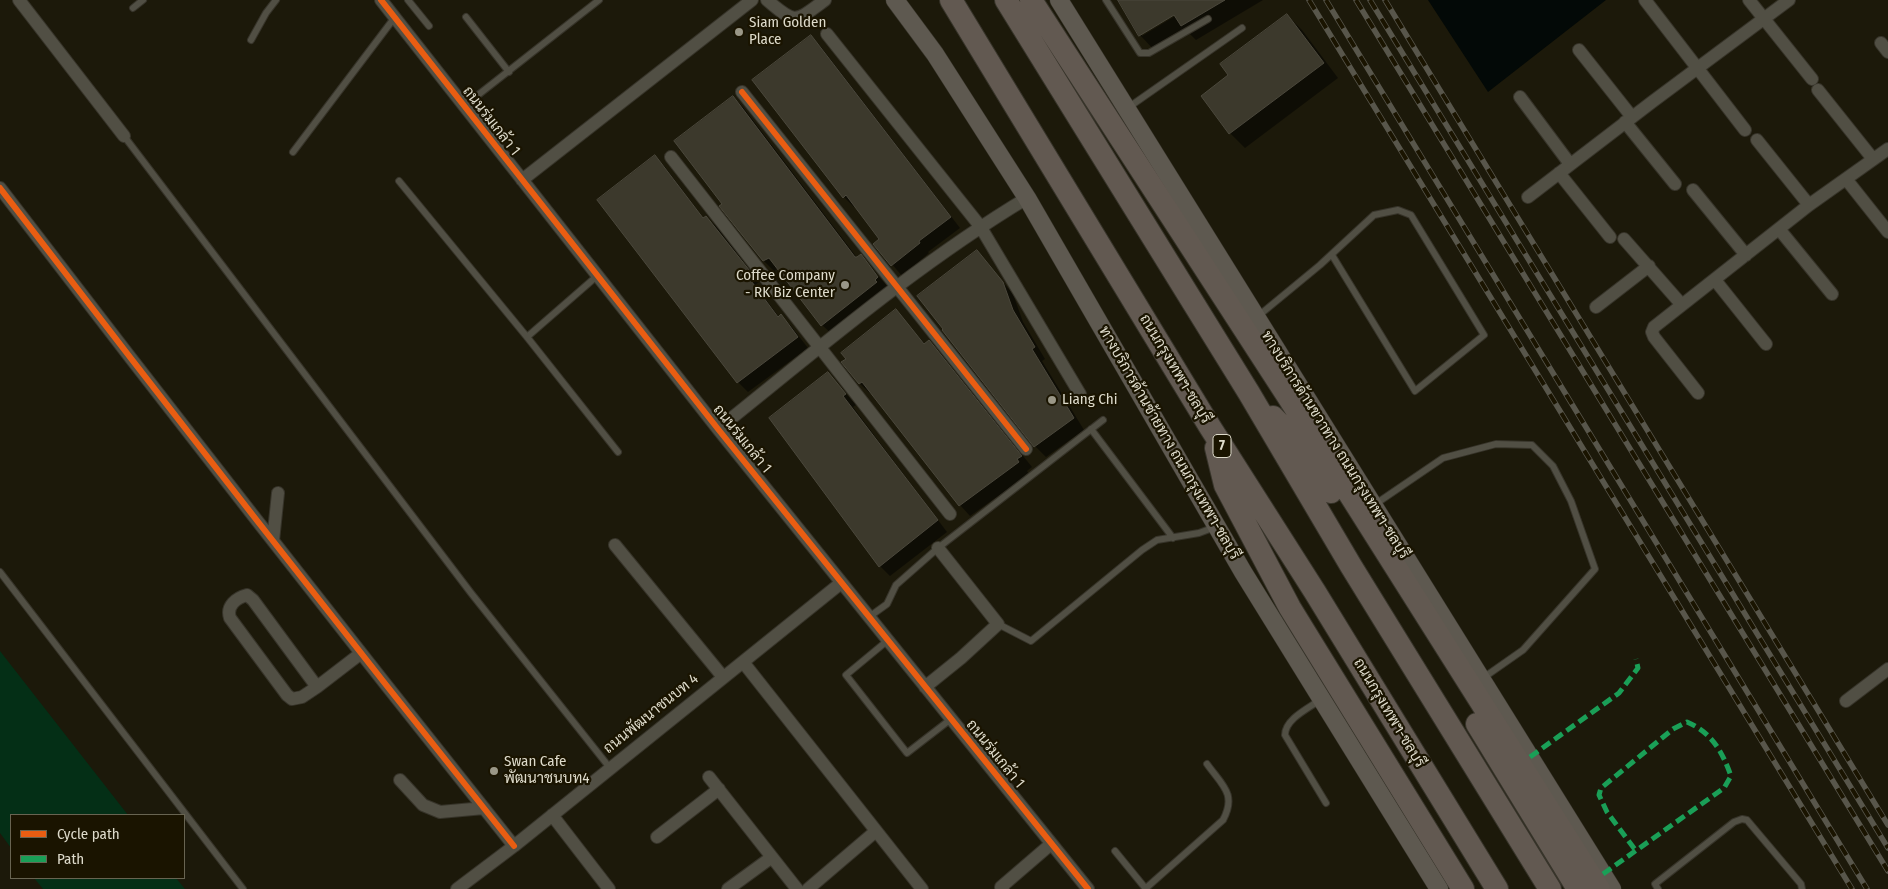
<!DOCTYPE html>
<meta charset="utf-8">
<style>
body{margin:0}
#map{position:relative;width:1888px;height:889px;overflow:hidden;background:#1c190a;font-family:"Fira Sans Condensed",sans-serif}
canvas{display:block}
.legend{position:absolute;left:10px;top:814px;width:175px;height:65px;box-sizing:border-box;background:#1a1400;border:1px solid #686451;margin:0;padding:6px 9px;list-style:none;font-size:15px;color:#dedbcb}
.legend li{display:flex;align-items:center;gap:10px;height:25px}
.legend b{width:25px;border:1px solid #686451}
</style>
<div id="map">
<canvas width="1888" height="889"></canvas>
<ul class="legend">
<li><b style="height:6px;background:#e95d12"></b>Cycle path</li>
<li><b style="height:6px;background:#1a9f57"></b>Path</li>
</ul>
</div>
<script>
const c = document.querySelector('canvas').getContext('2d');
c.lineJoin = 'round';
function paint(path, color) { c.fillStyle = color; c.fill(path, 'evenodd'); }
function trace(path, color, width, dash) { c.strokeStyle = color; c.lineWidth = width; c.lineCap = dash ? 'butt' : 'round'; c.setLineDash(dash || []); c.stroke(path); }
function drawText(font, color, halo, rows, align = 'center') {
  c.font = font + ' "Fira Sans Condensed",Sarabun,sans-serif'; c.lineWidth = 4.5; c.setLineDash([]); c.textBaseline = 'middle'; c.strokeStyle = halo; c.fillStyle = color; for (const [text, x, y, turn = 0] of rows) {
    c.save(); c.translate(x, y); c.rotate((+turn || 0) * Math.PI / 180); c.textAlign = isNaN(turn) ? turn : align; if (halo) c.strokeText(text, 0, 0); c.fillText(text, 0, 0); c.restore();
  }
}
const green = new Path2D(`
 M 0,651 L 128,815 L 11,815 L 11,848 L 0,833 Z
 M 34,878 L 176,878 L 185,889 L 43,889 Z`);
const water = new Path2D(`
 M 1428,0 L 1606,0 L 1488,92 Z`);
const shadow = new Path2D(`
 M 1119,0 L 1263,0 L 1196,40 L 1187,31 L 1154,50 L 1140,35 ZM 1179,11 L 1180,13 L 1142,36 L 1142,33 Z
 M 1287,15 L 1302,30 L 1338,78 L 1245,148 L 1230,133 L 1202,96 L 1230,75 Z
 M 811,36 L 821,47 L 960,228 L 928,252 L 929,253 L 902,276 L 875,244 L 881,239 L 856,206 L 854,207 L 844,197 Z
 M 733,97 L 743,107 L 858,259 L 861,256 L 888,287 L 833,335 L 822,325 L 779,268 L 774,271 L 764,261 L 721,206 L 723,204 Z
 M 655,156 L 665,167 L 704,219 L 706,217 L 717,227 L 759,282 L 755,285 L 779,317 L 781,316 L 791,326 L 808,348 L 748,392 L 738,382 Z
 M 977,252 L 1013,294 L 1023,322 L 1045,359 L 1042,361 L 1084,430 L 1046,457 L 1035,446 L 944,330 Z
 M 896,311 L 925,344 L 929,342 L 939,352 L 1032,467 L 1027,471 L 1029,474 L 970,516 L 960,505 L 873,393 L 871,394 L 860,384 L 843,362 Z
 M 828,373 L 856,405 L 853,407 L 947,532 L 890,576 L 880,566 Z`);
const building = new Path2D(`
 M 1118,0 L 1225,0 L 1181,26 L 1174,15 L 1139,36 Z
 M 1287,14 L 1324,63 L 1229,134 L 1201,96 L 1228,75 L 1220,64 Z
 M 811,35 L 951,217 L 919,241 L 920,243 L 891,266 L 873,244 L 879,239 L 846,195 L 843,198 L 752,80 Z
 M 733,96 L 855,257 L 857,257 L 861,254 L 878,277 L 875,280 L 877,282 L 821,326 L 769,258 L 763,261 L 719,206 L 722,204 L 674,141 Z
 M 655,155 L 703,218 L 706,216 L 750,271 L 746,274 L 778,317 L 781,314 L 798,337 L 737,383 L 597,200 Z
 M 977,250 L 1003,282 L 1013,310 L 1035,347 L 1032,349 L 1074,418 L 1034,447 L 942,330 L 943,329 L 917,296 Z
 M 896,309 L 924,344 L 929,340 L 1022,456 L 1017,459 L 1019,462 L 959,506 L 862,382 L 859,384 L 841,362 L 846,359 L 841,353 Z
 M 828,372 L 846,394 L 843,396 L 938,520 L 879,567 L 769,418 Z`);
const service = new Path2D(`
 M 408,0 L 429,26
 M 1106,0 L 1140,53 L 1149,53 L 1208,19
 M 133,8 L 143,0
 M 466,17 L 509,72
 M 251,40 L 266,13 L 276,0
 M 464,106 L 599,0
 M 1129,107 L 1242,28
 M 124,136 L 471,593 L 610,768
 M 293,152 L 395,17
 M 399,181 L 527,337 L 618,452
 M 1257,317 L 1320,265 L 1374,215 L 1398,210 L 1411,215 L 1484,335 L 1415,391 L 1332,255
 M 527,337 L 597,276
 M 1091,429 L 1173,538
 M 1374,505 L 1443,458 L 1496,444 L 1532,445 L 1553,466 L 1571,501 L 1595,569 L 1523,650 L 1483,678
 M 0,572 L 243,889
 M 869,617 L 887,604 L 896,585 L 938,548 L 1103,420
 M 998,624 L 1031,641 L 1142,550 L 1157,540 L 1199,533 L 1215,527
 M 887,641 L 846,675 L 907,753 L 951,719
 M 1320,700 C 1309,708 1285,719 1285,735 L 1326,803
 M 1115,851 L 1146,889
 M 1145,889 L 1223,820 C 1237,794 1222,785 1207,764
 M 1658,889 L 1655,884 L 1734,822 L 1742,819 L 1747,820 L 1801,884 L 1802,889`);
const minor = new Path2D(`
 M 19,0 L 124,136
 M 381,0 L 718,429 L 1088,889
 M 767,0 C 796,25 795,22 825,0
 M 1645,0 L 1745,130
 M 1749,0 L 1812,79
 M 827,34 L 980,226 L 1080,394
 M 1881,43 L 1888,52
 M 1579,50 L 1632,117
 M 1818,90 L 1873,159
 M 742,92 L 1026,449
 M 1520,97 L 1570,164
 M 1625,122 L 1675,184
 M 1757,140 L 1809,205
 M 671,157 L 950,514
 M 1559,173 L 1610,237
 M 1846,179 L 1888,232
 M 522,180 L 752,0
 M 0,188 C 169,409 340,628 514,846
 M 1693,190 L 1746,255
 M 1528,197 L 1652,102 L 1789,0
 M 1779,229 L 1832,294
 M 1624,239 L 1682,305
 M 1715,280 L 1766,344
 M 1596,307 L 1649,266
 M 1698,393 L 1654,337 L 1652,332 L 1654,327 L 1809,205 L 1888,149
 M 718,429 C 818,349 917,264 1027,198
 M 273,541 L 278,493
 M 615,545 L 723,677
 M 247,595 L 253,600 L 317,687 L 302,697 L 292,699 L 287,695 L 230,618 C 226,606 236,598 247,595 Z
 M 743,662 L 922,889
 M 317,687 L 360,654
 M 925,687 L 961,658 L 998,624 L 938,548
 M 1846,701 L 1888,669
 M 709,777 L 797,889
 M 400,780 L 423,805 L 440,812 L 484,808
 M 552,815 L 609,889
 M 657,837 L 719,789
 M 457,889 L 514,846 L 841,583
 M 728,889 L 772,857
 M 808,889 L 876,831
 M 1003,889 L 1001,887 L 1051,844`);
const secondary = new Path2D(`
 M 895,0 L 935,54 L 1027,198 L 1243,572 L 1439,889
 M 1059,0 L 1612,889`);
const motorway = new Path2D(`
 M 951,0 L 1210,427 L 1315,592 L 1497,889
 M 1006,0 L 1249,393 L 1351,566 L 1550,889
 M 1031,0 L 1287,395 L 1599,889
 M 1273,417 L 1296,440 L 1331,492
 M 1216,448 L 1225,485 L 1290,608 L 1463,889
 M 1477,724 L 1578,889`);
const rail = new Path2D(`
 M 1309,0 L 1852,889
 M 1326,0 L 1867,889
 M 1356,0 L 1888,871
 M 1370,0 L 1888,848
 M 1385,0 L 1888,825`);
const quiet = new Path2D(`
 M 1530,757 L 1619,693 L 1638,668 L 1636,659
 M 1603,874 L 1724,788 L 1731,776 C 1722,751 1712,733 1687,722 L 1673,729 L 1601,788 L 1599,795 L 1607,812 L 1636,851`);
const cycleway = new Path2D(`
 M 381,0 L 718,429 L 1088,889
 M 742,92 L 1026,449
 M 0,188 C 169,409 340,628 514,846`);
const markers = [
 [739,32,5,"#9a9787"],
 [845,285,5,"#9a9787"],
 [1052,400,5,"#9a9787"],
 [494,771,5,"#9a9787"]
];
const shields = [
 [1222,446,18]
];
const shieldNames = [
 ["7",1222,446]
];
const poiNames = [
 ["Siam Golden",749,23],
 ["Place",749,40],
 ["Coffee Company",835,276,"right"],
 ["- RK Biz Center",835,293,"right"],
 ["Liang Chi",1062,400],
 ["Swan Cafe",504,762],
 ["พัฒนาชนบท4",504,779]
];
const streetNames = [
 ["ถนนร่มเกล้า 1",491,121,52],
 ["ถนนกรุงเทพฯ-ชลบุรี",1175,369,59],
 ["ถนนร่มเกล้า 1",742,439,51],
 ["ทางบริการด้านซ้ายทาง ถนนกรุงเทพฯ-ชลบุรี",1169,443,60],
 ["ทางบริการด้านขวาทาง ถนนกรุงเทพฯ-ชลบุรี",1335,445,58],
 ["ถนนกรุงเทพฯ-ชลบุรี",1389,713,59],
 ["ถนนพัฒนาชนบท 4",651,714,-39],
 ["ถนนร่มเกล้า 1",995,754,51]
];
paint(green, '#042f16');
paint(water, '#030907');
paint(shadow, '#0007');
paint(building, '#3c392c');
trace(building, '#4b483c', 1);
trace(service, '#37342a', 8);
trace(minor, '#37342a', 14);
trace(secondary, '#37342a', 19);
trace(motorway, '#37342a', 24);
trace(service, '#514f44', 6);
trace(minor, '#514f44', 12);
trace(secondary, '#5e5950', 18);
trace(motorway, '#625951', 22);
trace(rail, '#58564b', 5.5);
trace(rail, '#1a1400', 4, [11]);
trace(quiet, '#1a9f57', 5, [10, 5]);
trace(cycleway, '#e95d12', 6);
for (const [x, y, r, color] of markers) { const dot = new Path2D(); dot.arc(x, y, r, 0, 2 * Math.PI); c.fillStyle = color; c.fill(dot); trace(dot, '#1a1400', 2); }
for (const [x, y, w] of shields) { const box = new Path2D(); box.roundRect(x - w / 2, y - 11.5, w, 23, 4); c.fillStyle = '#1a1400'; c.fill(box); trace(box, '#dedbcb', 1); }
drawText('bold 14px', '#dedbcb', null, shieldNames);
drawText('15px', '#dedbcb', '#1a1400', poiNames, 'left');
drawText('15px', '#dedbcb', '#1a1400', streetNames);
</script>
